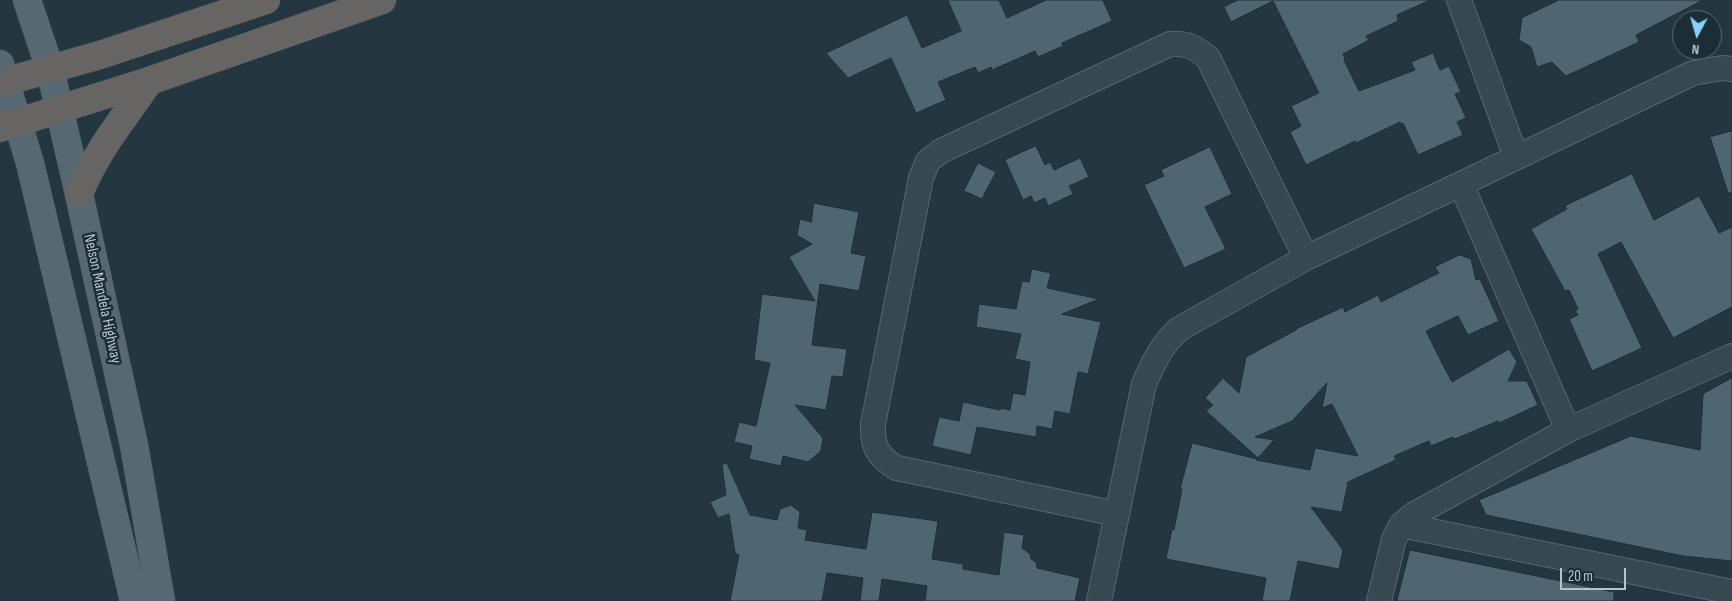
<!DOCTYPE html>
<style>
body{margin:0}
#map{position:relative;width:1732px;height:601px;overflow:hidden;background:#243741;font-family:"Sofia Sans Condensed",sans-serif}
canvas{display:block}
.north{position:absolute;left:1672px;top:10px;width:50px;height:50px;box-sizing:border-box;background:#1d2d36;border:1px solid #5a6972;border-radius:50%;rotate:186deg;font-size:14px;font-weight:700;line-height:20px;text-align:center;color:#b5c3cb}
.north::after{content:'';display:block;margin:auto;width:18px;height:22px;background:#87d1fe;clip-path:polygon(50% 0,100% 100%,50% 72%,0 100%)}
.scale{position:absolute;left:1560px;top:568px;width:66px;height:22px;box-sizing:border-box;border:2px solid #b5c3cb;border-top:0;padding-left:6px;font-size:15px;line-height:18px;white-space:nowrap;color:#b5c3cb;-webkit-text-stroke:4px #1d2d36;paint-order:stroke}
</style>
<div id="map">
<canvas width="1732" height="601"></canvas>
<div class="north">N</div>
<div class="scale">20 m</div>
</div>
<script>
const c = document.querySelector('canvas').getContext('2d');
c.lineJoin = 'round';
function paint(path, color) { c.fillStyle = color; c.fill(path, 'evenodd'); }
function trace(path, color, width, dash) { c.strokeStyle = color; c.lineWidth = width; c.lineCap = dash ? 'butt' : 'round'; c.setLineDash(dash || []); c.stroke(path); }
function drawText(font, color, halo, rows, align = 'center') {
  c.font = font + ' "Sofia Sans Condensed",sans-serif'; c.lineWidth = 5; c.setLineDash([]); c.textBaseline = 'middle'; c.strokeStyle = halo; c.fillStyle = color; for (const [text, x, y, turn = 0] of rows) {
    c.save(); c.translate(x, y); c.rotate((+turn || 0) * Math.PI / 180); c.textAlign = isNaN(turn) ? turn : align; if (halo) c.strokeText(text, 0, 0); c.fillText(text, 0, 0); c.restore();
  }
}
const building = new Path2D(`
 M 948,0 L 999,0 L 1007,18 L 1046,0 L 1103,0 L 1112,21 L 1062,43 L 1063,46 L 1038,57 L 1035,51 L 992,70 L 991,67 L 978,73 L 975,67 L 938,82 L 946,100 L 916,113 L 891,58 L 848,78 L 826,53 L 907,15 L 922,48 L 961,31 Z
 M 1238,0 L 1430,0 L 1397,15 L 1398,21 L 1366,36 L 1369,40 L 1343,54 L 1345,59 L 1344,60 L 1359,91 L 1415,70 L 1411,62 L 1433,53 L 1440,70 L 1449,66 L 1461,92 L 1455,94 L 1466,118 L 1457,122 L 1463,135 L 1418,155 L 1403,123 L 1401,124 L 1400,122 L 1356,143 L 1355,141 L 1306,165 L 1290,132 L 1301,126 L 1291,106 L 1319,93 L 1273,1 L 1231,22 L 1224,7 Z
 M 1559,0 L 1703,0 L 1636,35 L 1639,42 L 1566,76 L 1552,62 L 1537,67 L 1531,47 L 1519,40 L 1522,18 Z
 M 1732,131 L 1732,193 L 1728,193 L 1710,137 Z
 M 1036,146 L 1045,165 L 1050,162 L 1054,170 L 1080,158 L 1089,177 L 1069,186 L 1073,194 L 1048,206 L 1045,198 L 1034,203 L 1031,196 L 1023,200 L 1005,160 Z
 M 1210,147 L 1232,194 L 1205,207 L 1226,249 L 1184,268 L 1144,185 L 1164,176 L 1161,170 Z
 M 978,163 L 996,172 L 982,199 L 964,191 Z
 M 1632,174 L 1654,220 L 1699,196 L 1719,233 L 1732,227 L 1732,307 L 1673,338 L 1621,242 L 1598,254 L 1642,348 L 1592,371 L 1569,319 L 1578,315 L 1575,311 L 1578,309 L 1569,290 L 1565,291 L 1531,229 L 1567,209 L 1565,206 Z
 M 814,203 L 859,212 L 851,253 L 866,256 L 859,291 L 820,284 L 812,345 L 847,349 L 843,377 L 832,376 L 826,410 L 795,405 L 823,438 L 821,451 L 808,462 L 783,456 L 781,466 L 749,459 L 752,446 L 734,442 L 739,422 L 756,426 L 770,363 L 754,360 L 762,294 L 815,301 L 789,257 L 812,244 L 797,235 L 800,219 L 811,222 Z
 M 1460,255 L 1471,259 L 1476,280 L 1480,279 L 1499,321 L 1468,335 L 1458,316 L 1426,331 L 1443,365 L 1452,382 L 1509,349 L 1517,362 L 1508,381 L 1527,381 L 1538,405 L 1499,423 L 1498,421 L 1455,439 L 1453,437 L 1431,446 L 1429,441 L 1394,456 L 1396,460 L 1348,482 L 1342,512 L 1311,507 L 1343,550 L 1339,569 L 1298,561 L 1290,601 L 1262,601 L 1266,578 L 1166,559 L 1172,529 L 1174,530 L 1182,489 L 1180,489 L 1192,443 L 1257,459 L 1256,460 L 1310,470 L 1315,448 L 1358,456 L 1332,404 L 1322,408 L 1327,383 L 1292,421 L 1255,437 L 1274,440 L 1258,458 L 1206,411 L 1213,405 L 1205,398 L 1223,378 L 1239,393 L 1246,357 L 1296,330 L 1296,329 L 1343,307 L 1345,312 L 1378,295 L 1381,302 L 1439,273 L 1435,267 Z
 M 1032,269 L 1051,273 L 1047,288 L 1099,299 L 1062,314 L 1101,322 L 1088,374 L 1078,372 L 1070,414 L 1055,411 L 1052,429 L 1037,426 L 1036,437 L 977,427 L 971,455 L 932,446 L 939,417 L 959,421 L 963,402 L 1000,410 L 1001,408 L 1010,410 L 1013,393 L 1025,395 L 1030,362 L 1015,359 L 1021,334 L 976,327 L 979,304 L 1016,309 L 1022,281 L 1029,282 Z
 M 1732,378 L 1732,561 L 1683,556 L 1486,515 L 1479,500 L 1631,436 L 1700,450 L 1703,394 Z
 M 727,463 L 750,515 L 777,520 L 780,509 L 791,505 L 800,512 L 798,528 L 807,530 L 805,540 L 866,549 L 872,512 L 938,521 L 932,559 L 963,564 L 963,569 L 999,575 L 1004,532 L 1024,535 L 1022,548 L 1030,554 L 1031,559 L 1036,562 L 1037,568 L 1080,578 L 1075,601 L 925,601 L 927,586 L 882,579 L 879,601 L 860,601 L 863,578 L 827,573 L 822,601 L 730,601 L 739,555 L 735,553 L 729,514 L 718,518 L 710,502 L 726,495 L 722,465 Z
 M 1410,550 L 1614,592 L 1614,601 L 1397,601 Z`);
const minor = new Path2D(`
 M 1459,0 L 1516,157
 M 1461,184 L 1568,430
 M 1117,514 L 897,468 C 878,457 872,447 873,424 L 921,178 L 928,161 L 941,151 L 1170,44 C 1187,43 1195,47 1208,58 L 1306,258
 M 1401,525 L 1732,592
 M 1099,601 L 1144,384 C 1153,363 1162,344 1179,329 L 1306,258 L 1693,73 L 1722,68 L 1732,69
 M 1379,601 L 1394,539 L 1401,525 L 1413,515 L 1568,430 L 1732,356`);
const primary = new Path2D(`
 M 27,0 L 50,69 L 79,194 L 134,445 L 161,601
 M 0,64 L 30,163 L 134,601`);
const trunk = new Path2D(`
 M 0,83 L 100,55 L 266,0
 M 0,128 L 149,81 L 382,0
 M 79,194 C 96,150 124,119 149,81`);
const streetNames = [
 ["Nelson Mandela Highway",102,299,78]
];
paint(building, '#4f656f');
trace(building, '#1f2f38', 1);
trace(minor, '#56666e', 26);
trace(primary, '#45545d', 29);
trace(trunk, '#43535b', 29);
trace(minor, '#384851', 24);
trace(primary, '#566871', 28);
trace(trunk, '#666563', 28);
drawText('16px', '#b5c3cb', '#1d2d36', streetNames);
</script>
